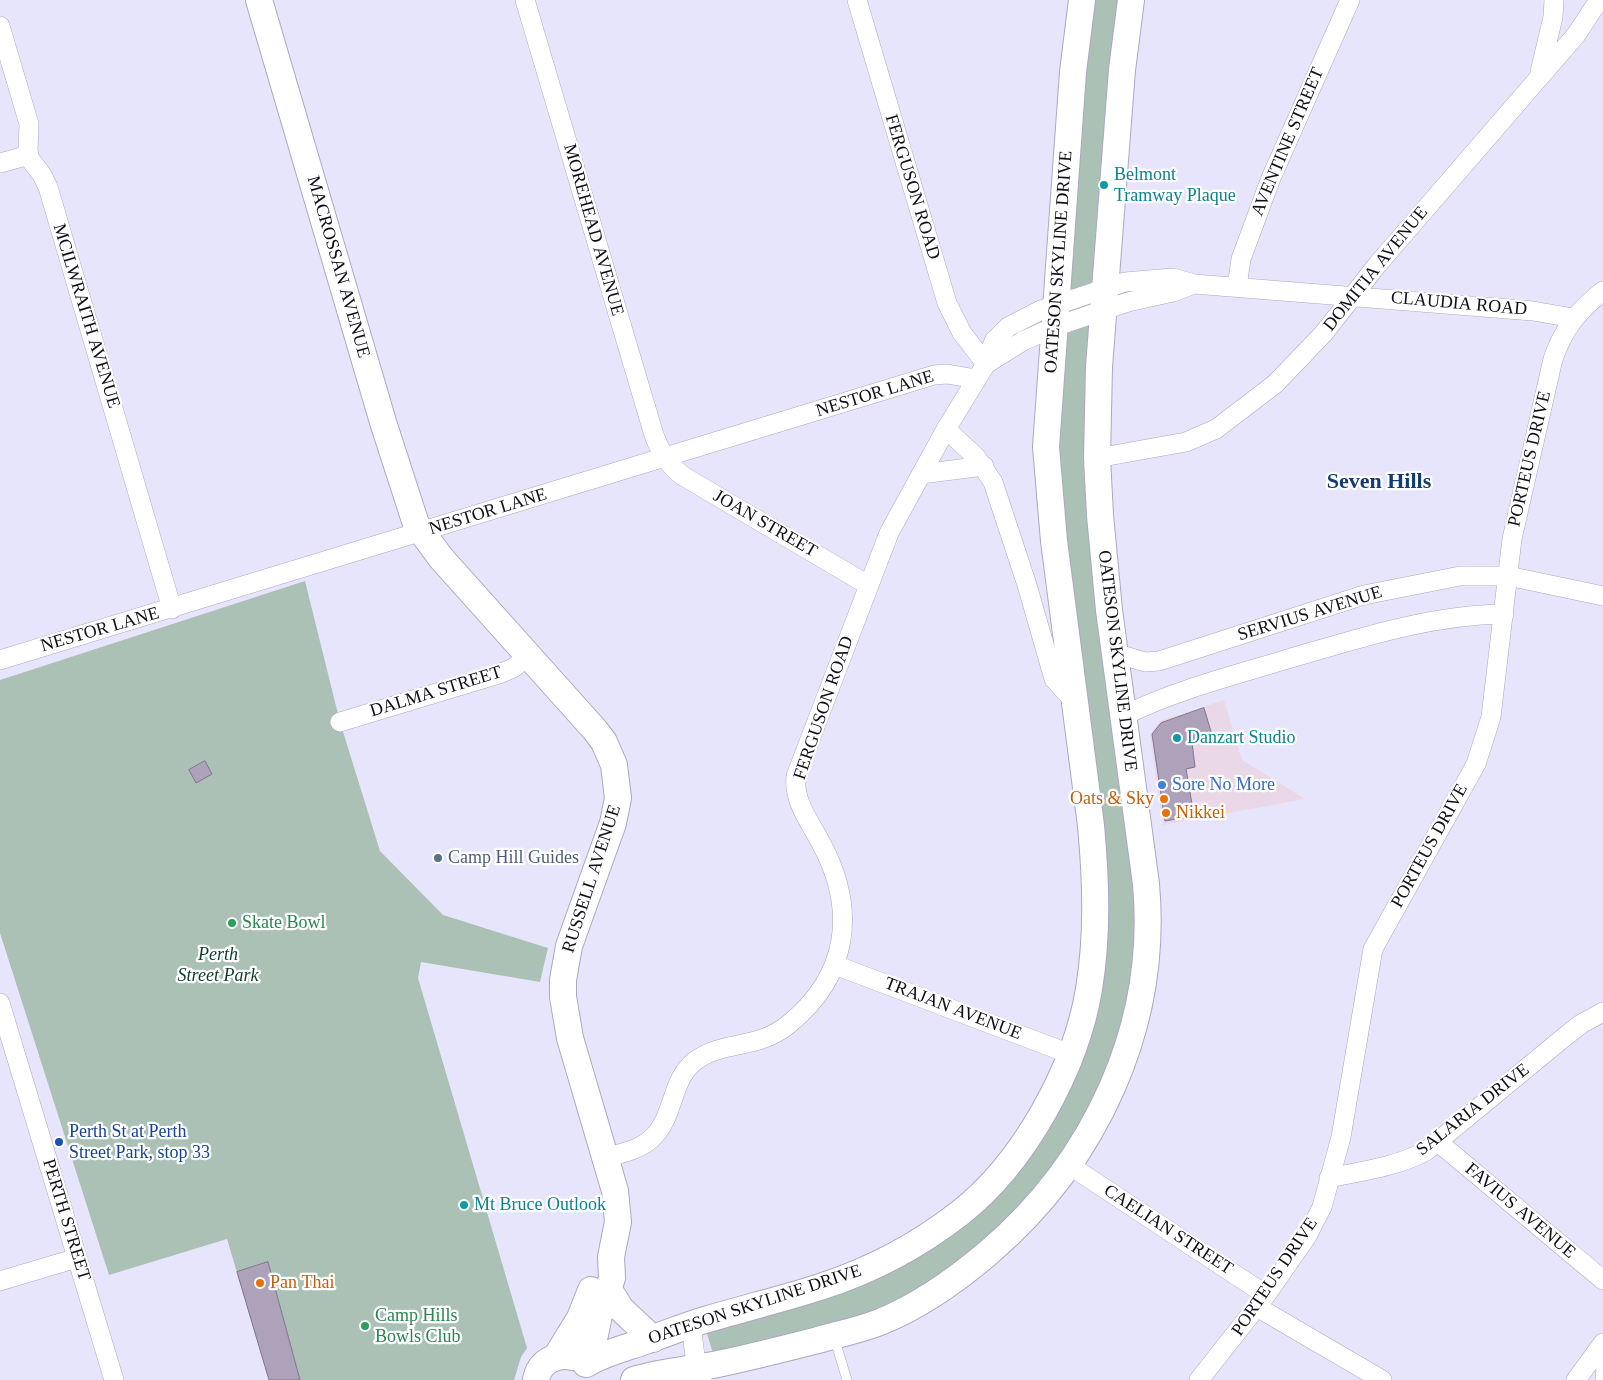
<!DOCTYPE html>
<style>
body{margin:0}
canvas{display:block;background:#e7e5fb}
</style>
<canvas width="1603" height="1380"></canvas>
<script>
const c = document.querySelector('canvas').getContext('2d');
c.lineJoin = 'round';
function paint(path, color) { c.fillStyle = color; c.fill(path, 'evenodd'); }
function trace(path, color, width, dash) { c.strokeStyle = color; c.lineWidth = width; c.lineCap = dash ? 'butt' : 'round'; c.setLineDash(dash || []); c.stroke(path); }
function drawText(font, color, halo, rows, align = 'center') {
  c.font = font + ' Georgia,serif'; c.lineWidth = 4.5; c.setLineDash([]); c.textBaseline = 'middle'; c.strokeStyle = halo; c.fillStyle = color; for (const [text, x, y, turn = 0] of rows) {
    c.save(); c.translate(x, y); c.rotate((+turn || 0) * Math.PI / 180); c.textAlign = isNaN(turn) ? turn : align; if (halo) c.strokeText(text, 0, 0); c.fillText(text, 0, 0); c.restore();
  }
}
const commercial = new Path2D(`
 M 1224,700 L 1242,760 L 1305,799 L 1163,825 L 1150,735 L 1160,721 Z`);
const green = new Path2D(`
 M 1086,0 L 1126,0 L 1101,282 L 1073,291 L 1068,283 Z
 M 1089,324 L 1143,905 L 1117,1062 L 1031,1203 L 902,1306 L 714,1357 L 706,1330 L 971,1212 L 1091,1006 L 1055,504 L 1059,335 Z
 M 305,581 L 340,722 L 380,851 L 443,915 L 548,948 L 540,982 L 421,962 L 418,978 L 527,1348 L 521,1357 L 514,1380 L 269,1380 L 227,1239 L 109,1275 L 0,933 L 0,680 Z`);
const building = new Path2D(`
 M 1204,708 L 1212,735 L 1192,742 L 1195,767 L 1186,769 L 1194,816 L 1165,821 L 1152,734 L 1161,723 Z
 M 205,761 L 212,774 L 196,783 L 189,770 Z
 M 268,1262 L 300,1380 L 269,1380 L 237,1272 Z`);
const service = new Path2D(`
 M 834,1337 L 847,1380
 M 1600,1380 L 1602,1350`);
const minor = new Path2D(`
 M 525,0 L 654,435 C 660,452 668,465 683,476 L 868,585
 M 857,0 L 947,303 L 962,333 L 986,364
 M 0,26 L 29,124 L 28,151 L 30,159 L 42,175 L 48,187 L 172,609
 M 1540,72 L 1553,17 L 1554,0
 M 0,163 L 29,155
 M 1237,287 L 1241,259 L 1271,178 L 1350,0
 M 986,364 L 1023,341 L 1054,327 L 1128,302 L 1173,292 L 1194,284
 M 946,429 L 976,457 L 993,482 L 1027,585 L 1054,679 L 1075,702
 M 1097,458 L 1186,442 L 1216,429 L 1275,384 L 1324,333 L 1377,265 L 1576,35 L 1599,0
 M 921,474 L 984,466
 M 1115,653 L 1145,662 L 1159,661 L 1364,595 L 1460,576 L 1508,576 L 1603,596
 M 0,660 L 934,375 L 947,374 L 976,379
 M 1123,716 C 1173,691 1228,677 1281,661 C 1354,640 1427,615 1504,614
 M 340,722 L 499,674 L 513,668 L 529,656
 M 835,965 L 1070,1054
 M 0,1003 L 114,1380
 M 1438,1142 L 1603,1280
 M 606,1158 C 621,1153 639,1150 651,1139 C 675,1118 670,1080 695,1061 C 723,1040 758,1050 789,1024 C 848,976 857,911 822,845 C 811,823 793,802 796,776 L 889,533 L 946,429 L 986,364 L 994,341 L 1008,327 L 1041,310 L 1125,282 L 1173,278 L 1194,284 L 1533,311 L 1573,318
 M 1069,1165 L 1266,1295
 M 1329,1178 C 1362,1171 1396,1167 1426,1151 L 1562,1039 L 1581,1024 L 1603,1012
 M 0,1281 L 77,1258
 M 1257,1307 L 1382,1380
 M 691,1325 L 695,1356 L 702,1379
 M 1199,1380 L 1266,1295 L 1307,1236 L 1322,1207 L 1341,1137 L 1373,949 L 1476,764 L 1491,717 L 1512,539 L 1553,359 C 1564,328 1577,312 1603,291
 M 1576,1380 L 1603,1343`);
const secondary = new Path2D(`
 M 259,0 L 383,422 L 416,524 L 441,558 L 595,730 L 604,742 L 614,765 L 618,798 L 613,823 L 569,946 L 563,980 L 563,997 L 570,1038 L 615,1191 L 618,1222 L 611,1257 L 612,1278 L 599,1315 L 593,1344 L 584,1362
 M 608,1288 L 621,1309 L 653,1339
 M 556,1357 L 580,1318 L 591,1290
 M 586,1364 C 606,1352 627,1348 648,1340 C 668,1333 687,1325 708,1319 C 745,1308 783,1299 820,1287 C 870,1271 919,1245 960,1213 C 1024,1163 1076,1068 1089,989 C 1098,934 1096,880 1091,826 L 1054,541 L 1046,447 L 1073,72 L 1082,0
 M 536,1380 C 539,1362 556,1353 573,1357
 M 634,1380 C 660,1372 686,1370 713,1365 C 748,1358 783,1349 818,1340 C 839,1334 860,1330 880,1322 C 920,1306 955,1281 988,1253 C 1095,1162 1159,1026 1146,884 L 1109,610 L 1100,515 L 1097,458 L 1099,367 L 1122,70 L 1131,0`);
const markers = [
 [1104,185,5,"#0f9aa8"],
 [1177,738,5,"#0f9aa8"],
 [1162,785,5,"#3f7fe0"],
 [1164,799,5,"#e8710a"],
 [1166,813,5,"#e8710a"],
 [438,858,5,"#5c6f8a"],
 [232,923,5,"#2e9e5b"],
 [59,1142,5,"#1a4fb4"],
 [464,1205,5,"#0f9aa8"],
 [260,1283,5,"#e8710a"],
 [365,1326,5,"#2e9e5b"]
];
const streetNames = [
 ["AVENTINE STREET",1288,142,-67],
 ["FERGUSON ROAD",912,187,73],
 ["MOREHEAD AVENUE",593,230,74],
 ["OATESON SKYLINE DRIVE",1059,262,-86],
 ["MACROSSAN AVENUE",338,267,74],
 ["DOMITIA AVENUE",1376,269,-51],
 ["CLAUDIA ROAD",1459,304,5],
 ["MCILWRAITH AVENUE",86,316,73],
 ["NESTOR LANE",875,394,-17],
 ["PORTEUS DRIVE",1530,459,-77],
 ["NESTOR LANE",488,512,-17],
 ["JOAN STREET",765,524,30],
 ["SERVIUS AVENUE",1310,614,-17],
 ["NESTOR LANE",100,630,-16],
 ["OATESON SKYLINE DRIVE",1117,661,83],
 ["DALMA STREET",436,692,-17],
 ["FERGUSON ROAD",824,708,-71],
 ["PORTEUS DRIVE",1430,846,-61],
 ["RUSSELL AVENUE",592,879,-72],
 ["TRAJAN AVENUE",953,1009,21],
 ["SALARIA DRIVE",1473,1110,-38],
 ["FAVIUS AVENUE",1520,1211,40],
 ["PERTH STREET",66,1220,73],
 ["CAELIAN STREET",1168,1230,33],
 ["PORTEUS DRIVE",1275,1277,-56],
 ["OATESON SKYLINE DRIVE",755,1305,-18]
];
const cultureNames = [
 ["Belmont",1114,175],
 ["Tramway Plaque",1114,196],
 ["Danzart Studio",1187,738],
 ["Mt Bruce Outlook",474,1205]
];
const shopNames = [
 ["Sore No More",1172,785]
];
const foodNames = [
 ["Oats & Sky",1154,799,"right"],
 ["Nikkei",1176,813],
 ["Pan Thai",270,1283]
];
const serviceNames = [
 ["Camp Hill Guides",448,858]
];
const leisureNames = [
 ["Skate Bowl",242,923],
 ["Camp Hills",375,1316],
 ["Bowls Club",375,1337]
];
const parkNames = [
 ["Perth",218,955],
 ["Street Park",218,976]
];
const transitNames = [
 ["Perth St at Perth",69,1132],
 ["Street Park, stop 33",69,1153]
];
const districtNames = [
 ["Seven Hills",1379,482]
];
paint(commercial, '#ead7e8');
paint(green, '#abc1b6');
paint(building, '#aea2ba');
trace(building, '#81768d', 1);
trace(service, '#aba8c2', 10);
trace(minor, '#aba8c2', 20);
trace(secondary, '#aba8c2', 28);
trace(service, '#fff', 9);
trace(minor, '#fff', 19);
trace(secondary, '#fff', 26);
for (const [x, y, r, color] of markers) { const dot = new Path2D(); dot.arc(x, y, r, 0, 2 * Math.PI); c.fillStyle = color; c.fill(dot); trace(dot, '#fff', 2); }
drawText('18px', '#0f0e17', '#fff', streetNames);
drawText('18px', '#0d838f', '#fff', cultureNames, 'left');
drawText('18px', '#366cbe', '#fff', shopNames, 'left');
drawText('18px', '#c56008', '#fff', foodNames, 'left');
drawText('18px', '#4e5e75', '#fff', serviceNames, 'left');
drawText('18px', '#27864d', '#fff', leisureNames, 'left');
drawText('italic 18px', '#0a3c2a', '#fff', parkNames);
drawText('18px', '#164399', '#fff', transitNames, 'left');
drawText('bold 22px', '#133d70', '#fff', districtNames);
</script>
